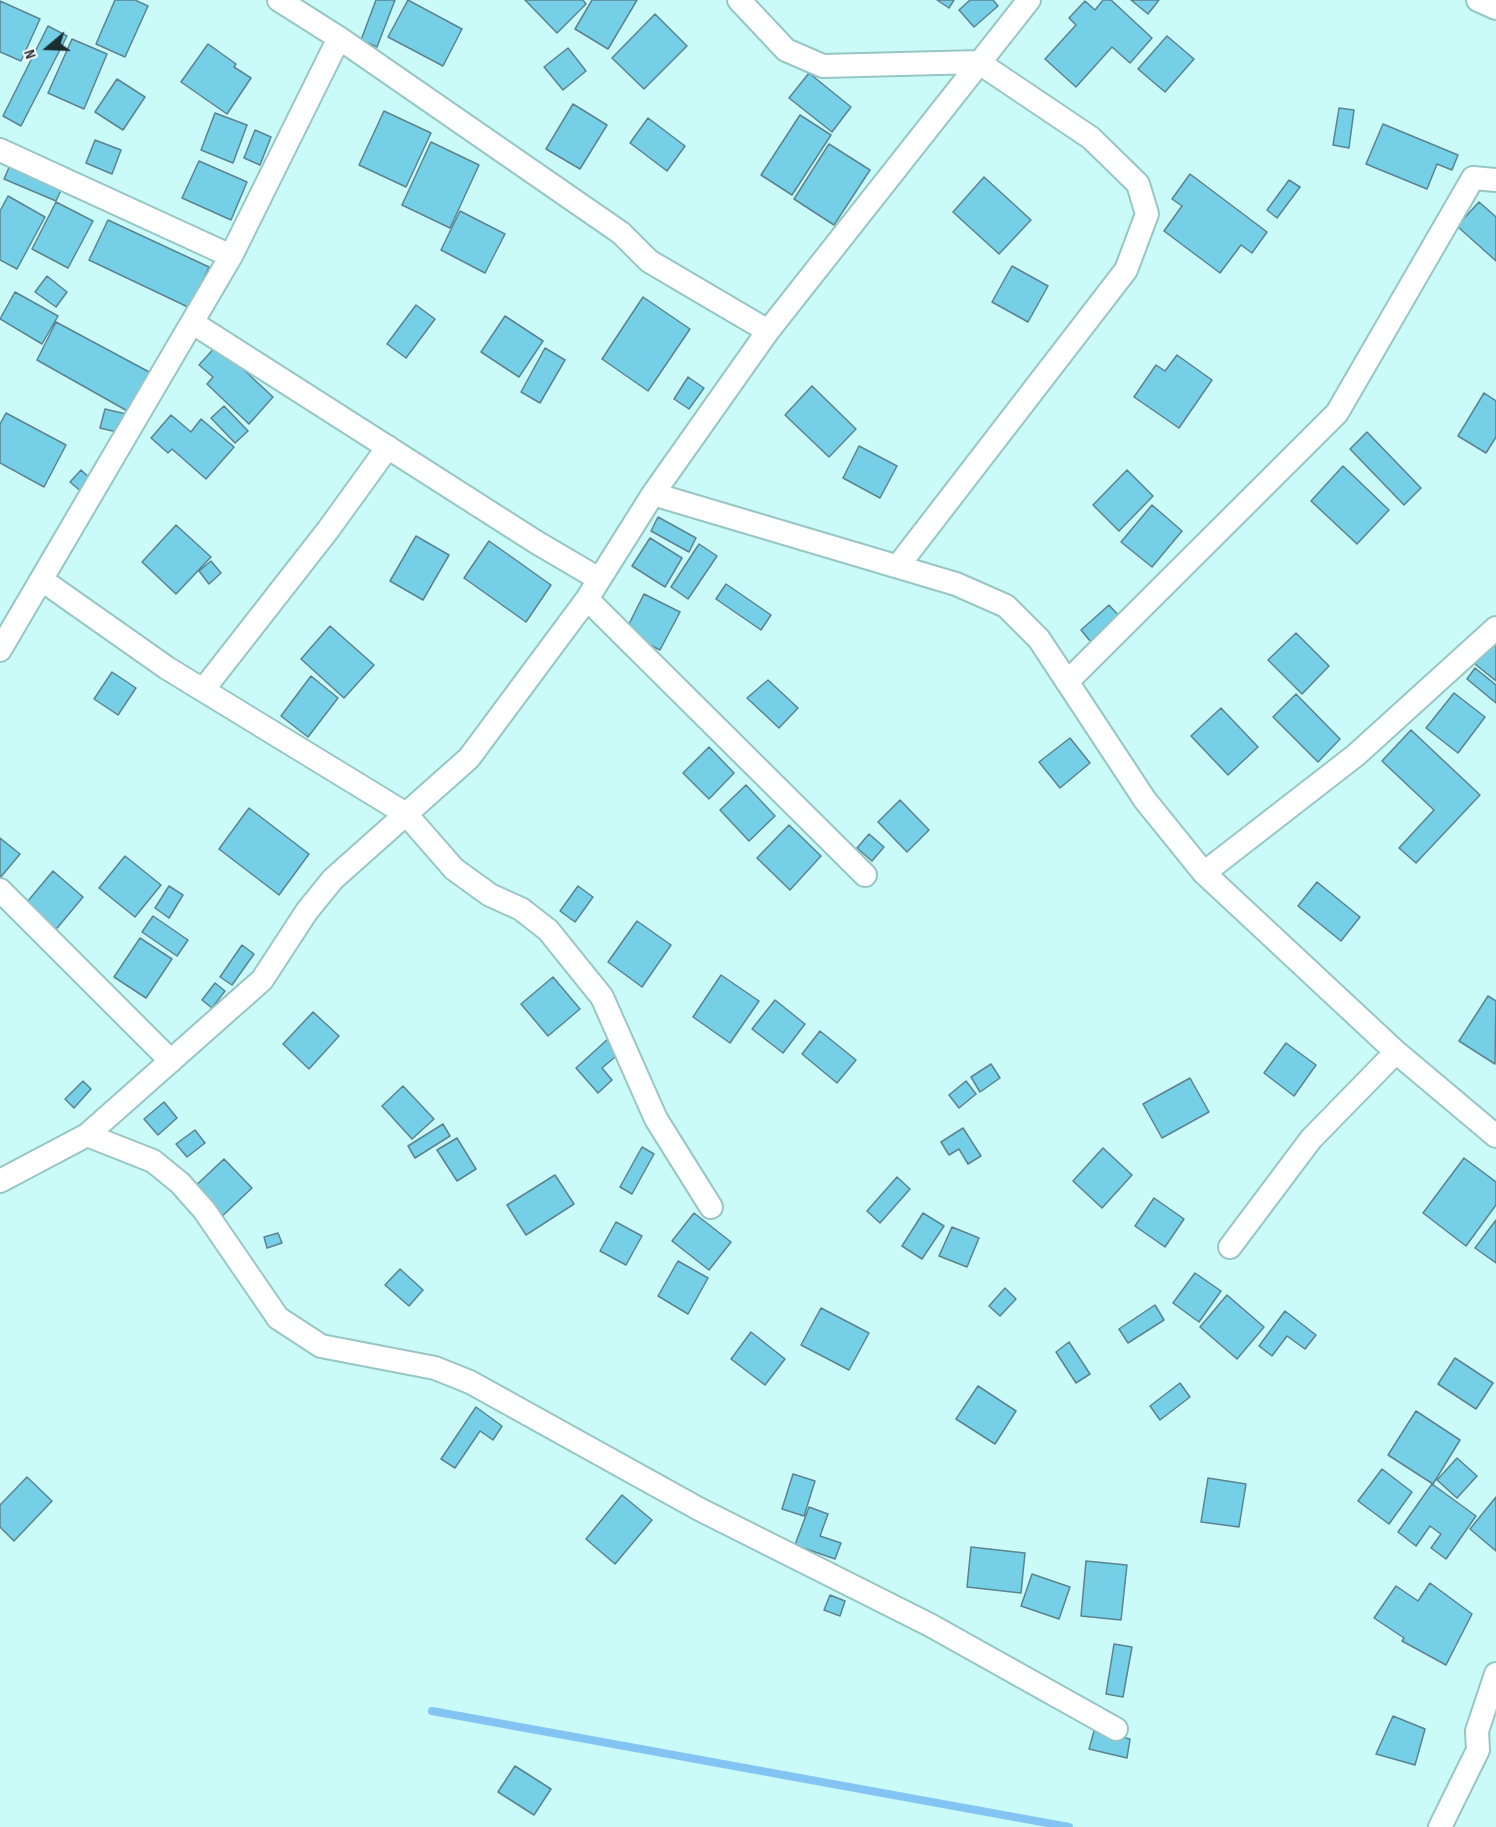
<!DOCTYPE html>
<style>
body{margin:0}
#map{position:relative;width:1496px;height:1827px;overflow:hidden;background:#cafbf9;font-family:"Sofia Sans Condensed",sans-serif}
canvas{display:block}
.north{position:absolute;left:18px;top:18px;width:60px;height:60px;-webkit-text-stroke:4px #fff;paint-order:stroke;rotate:251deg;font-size:16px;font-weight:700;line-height:24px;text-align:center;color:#1b2d2d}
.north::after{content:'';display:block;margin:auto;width:21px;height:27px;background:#1b2d2d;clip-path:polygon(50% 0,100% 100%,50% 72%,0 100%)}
</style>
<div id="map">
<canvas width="1496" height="1827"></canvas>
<div class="north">N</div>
</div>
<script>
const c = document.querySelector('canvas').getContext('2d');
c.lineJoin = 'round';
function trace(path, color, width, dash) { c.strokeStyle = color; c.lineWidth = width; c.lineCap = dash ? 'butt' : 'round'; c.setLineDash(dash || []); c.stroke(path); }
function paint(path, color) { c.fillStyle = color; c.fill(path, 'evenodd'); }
const stream = new Path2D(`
 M 432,1711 L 1069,1827`);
const building = new Path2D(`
 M 115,0 L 135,0 L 148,6 L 125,57 L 96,44 Z
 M 376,0 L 395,0 L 377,47 L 361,40 Z
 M 408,0 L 462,29 L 443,66 L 388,37 Z
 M 525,0 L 583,0 L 586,4 L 557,33 Z
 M 592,0 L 637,0 L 608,49 L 575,29 Z
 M 937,0 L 954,0 L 949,8 Z
 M 970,0 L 993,0 L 998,6 L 974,27 L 959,10 Z
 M 1103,0 L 1111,0 L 1152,38 L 1130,63 L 1112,47 L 1076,87 L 1045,59 L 1076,25 L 1069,18 L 1085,1 L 1095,10 Z
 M 1131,0 L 1159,0 L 1148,14 Z
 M 0,1 L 40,19 L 21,61 L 0,52 Z
 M 655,14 L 687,46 L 644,89 L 612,58 Z
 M 48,26 L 67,36 L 21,126 L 3,116 Z
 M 1167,36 L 1194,59 L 1165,92 L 1138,69 Z
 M 72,39 L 107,54 L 84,109 L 48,93 Z
 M 208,44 L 236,64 L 234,67 L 251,78 L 227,114 L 181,82 Z
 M 568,48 L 586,71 L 563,90 L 544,67 Z
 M 809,73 L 851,107 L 832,132 L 789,98 Z
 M 117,79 L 145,97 L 123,130 L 95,112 Z
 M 573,104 L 607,125 L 580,169 L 546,149 Z
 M 1339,108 L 1354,110 L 1349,148 L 1333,145 Z
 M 384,111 L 431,133 L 406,187 L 359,165 Z
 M 215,113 L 247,125 L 233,163 L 201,150 Z
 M 800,115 L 831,135 L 792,195 L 761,175 Z
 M 648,118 L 685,146 L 667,171 L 630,143 Z
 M 1383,124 L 1458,155 L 1452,170 L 1437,164 L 1427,189 L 1366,164 Z
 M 255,130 L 271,137 L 260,165 L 244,158 Z
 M 95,140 L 121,150 L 112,174 L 86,163 Z
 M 431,142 L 479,165 L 450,228 L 402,205 Z
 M 829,144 L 870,170 L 834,225 L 794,199 Z
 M 199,161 L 247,182 L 231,220 L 182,198 Z
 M 11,163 L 63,186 L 56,201 L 4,179 Z
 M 1190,174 L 1267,232 L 1252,253 L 1241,245 L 1220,273 L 1164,231 L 1182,206 L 1172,199 Z
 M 984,177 L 1031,220 L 999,254 L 953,212 Z
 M 1289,180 L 1300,187 L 1277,218 L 1267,210 Z
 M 8,196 L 45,217 L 17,269 L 0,260 L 0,211 Z
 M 56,202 L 93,221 L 68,268 L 32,249 Z
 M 1479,202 L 1496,217 L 1496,261 L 1457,226 Z
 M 460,211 L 505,234 L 485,273 L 441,250 Z
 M 108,220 L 209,267 L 190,308 L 89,260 Z
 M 1012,266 L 1048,286 L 1028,322 L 992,302 Z
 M 47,276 L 67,292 L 56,307 L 35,292 Z
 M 15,292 L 58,316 L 42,344 L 0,319 Z
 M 643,297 L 690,329 L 648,391 L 602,359 Z
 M 416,305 L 435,319 L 406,358 L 387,344 Z
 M 505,316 L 543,341 L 519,377 L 481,352 Z
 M 56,322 L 151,373 L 131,413 L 37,360 Z
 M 217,345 L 273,397 L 249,424 L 207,384 L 213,377 L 199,365 Z
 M 545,348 L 565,360 L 540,403 L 521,392 Z
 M 1177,355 L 1212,380 L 1179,428 L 1134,397 L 1156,365 L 1165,371 Z
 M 688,377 L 704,388 L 689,409 L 674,399 Z
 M 812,386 L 856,429 L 829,457 L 785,415 Z
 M 1484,393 L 1496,401 L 1496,437 L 1486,453 L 1458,436 Z
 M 224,406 L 248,431 L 235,443 L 211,418 Z
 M 105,409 L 126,414 L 121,433 L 100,428 Z
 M 6,413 L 66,445 L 44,487 L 0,463 L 0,424 Z
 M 171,415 L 191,432 L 201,419 L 234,447 L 206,479 L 172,449 L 168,453 L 151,438 Z
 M 1367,432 L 1421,488 L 1404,505 L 1350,449 Z
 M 859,446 L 897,466 L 880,498 L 843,478 Z
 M 1343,466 L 1389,510 L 1357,544 L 1311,501 Z
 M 81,470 L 94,482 L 84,494 L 70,482 Z
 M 1127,470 L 1153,496 L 1119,531 L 1093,505 Z
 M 1152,505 L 1182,531 L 1152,567 L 1121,542 Z
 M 658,517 L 696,538 L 689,552 L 651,531 Z
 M 176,525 L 211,557 L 176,594 L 142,562 Z
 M 416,536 L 449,555 L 423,600 L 390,581 Z
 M 650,538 L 682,558 L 665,587 L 632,566 Z
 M 489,541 L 551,585 L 526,622 L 464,578 Z
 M 699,544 L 717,556 L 688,599 L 671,587 Z
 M 211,561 L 221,573 L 209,584 L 199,571 Z
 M 726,584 L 771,615 L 761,630 L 716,599 Z
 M 644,594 L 680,612 L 660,650 L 625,632 Z
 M 1109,605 L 1120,617 L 1091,642 L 1081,630 Z
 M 330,626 L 374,665 L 344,698 L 301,659 Z
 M 1296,633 L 1329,666 L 1302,694 L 1268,660 Z
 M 1496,639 L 1496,681 L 1475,664 Z
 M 1475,668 L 1496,685 L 1496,703 L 1467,679 Z
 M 112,672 L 136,688 L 118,715 L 94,699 Z
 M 311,676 L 338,698 L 308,737 L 281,716 Z
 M 768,680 L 798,708 L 779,728 L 747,698 Z
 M 1454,693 L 1485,717 L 1458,753 L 1426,728 Z
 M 1296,694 L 1340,739 L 1318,762 L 1273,717 Z
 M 1221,708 L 1258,747 L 1228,775 L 1191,736 Z
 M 1411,730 L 1480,795 L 1416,863 L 1399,848 L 1434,810 L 1382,761 Z
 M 1070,738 L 1090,763 L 1060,788 L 1039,762 Z
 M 709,747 L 734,773 L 709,799 L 683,773 Z
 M 746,785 L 775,816 L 749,841 L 720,810 Z
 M 900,800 L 929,830 L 907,852 L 878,822 Z
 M 249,808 L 309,854 L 279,895 L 219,849 Z
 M 789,825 L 821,856 L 790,890 L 757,858 Z
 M 869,834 L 884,847 L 872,861 L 857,848 Z
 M 0,838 L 20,854 L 0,878 Z
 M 125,856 L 161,885 L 135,917 L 99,888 Z
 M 53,871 L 83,897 L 53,933 L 22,908 Z
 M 1317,882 L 1360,917 L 1341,941 L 1298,906 Z
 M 169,886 L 183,895 L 169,918 L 155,908 Z
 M 578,886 L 593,897 L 575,922 L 560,911 Z
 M 153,916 L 188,940 L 177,956 L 142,932 Z
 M 637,921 L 671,945 L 642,987 L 608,962 Z
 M 140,938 L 172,959 L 146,998 L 114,977 Z
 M 242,945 L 254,954 L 232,985 L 220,977 Z
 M 721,975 L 759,1001 L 730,1043 L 693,1017 Z
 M 553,977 L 580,1009 L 548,1036 L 521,1004 Z
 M 215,983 L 225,991 L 212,1008 L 202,1000 Z
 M 1488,996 L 1496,1001 L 1495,1064 L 1459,1041 Z
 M 775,1000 L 805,1024 L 783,1053 L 752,1029 Z
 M 313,1012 L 339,1036 L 309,1069 L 283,1044 Z
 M 820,1031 L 856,1060 L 837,1083 L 802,1054 Z
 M 609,1038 L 621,1052 L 602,1068 L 612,1080 L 598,1093 L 576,1068 Z
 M 1286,1043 L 1316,1065 L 1294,1096 L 1264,1073 Z
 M 991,1064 L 1000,1078 L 980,1092 L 971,1077 Z
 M 1190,1078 L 1209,1112 L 1162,1138 L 1143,1104 Z
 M 83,1081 L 91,1089 L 74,1108 L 65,1099 Z
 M 966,1081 L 976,1094 L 959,1108 L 949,1095 Z
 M 403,1086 L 434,1119 L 412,1139 L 382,1106 Z
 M 164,1102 L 177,1118 L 158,1135 L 144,1119 Z
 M 443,1124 L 450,1136 L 415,1158 L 408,1146 Z
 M 963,1128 L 981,1156 L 968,1164 L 959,1149 L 949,1155 L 941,1142 Z
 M 195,1130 L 205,1143 L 187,1157 L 176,1144 Z
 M 457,1138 L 476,1169 L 457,1181 L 437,1150 Z
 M 642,1147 L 654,1154 L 632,1194 L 620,1187 Z
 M 1103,1148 L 1132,1175 L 1102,1208 L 1073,1181 Z
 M 1464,1158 L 1496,1182 L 1496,1205 L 1466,1246 L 1423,1213 Z
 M 224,1159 L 252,1188 L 217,1221 L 190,1191 Z
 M 555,1175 L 574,1204 L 526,1235 L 507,1205 Z
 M 897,1177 L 910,1189 L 880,1223 L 867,1211 Z
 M 1154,1198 L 1184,1219 L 1165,1247 L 1135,1226 Z
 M 694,1213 L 731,1242 L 709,1270 L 672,1241 Z
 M 923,1213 L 944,1226 L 922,1259 L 902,1246 Z
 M 1496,1220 L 1496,1263 L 1475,1248 Z
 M 616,1222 L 642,1236 L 626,1265 L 600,1251 Z
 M 952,1227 L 979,1238 L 967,1267 L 939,1256 Z
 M 278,1233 L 282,1243 L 267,1248 L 264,1237 Z
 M 678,1261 L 708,1278 L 688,1314 L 658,1296 Z
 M 400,1269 L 423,1290 L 409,1306 L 385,1285 Z
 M 1195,1273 L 1221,1291 L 1199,1322 L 1173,1303 Z
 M 1005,1288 L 1016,1299 L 1000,1316 L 989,1306 Z
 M 1227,1295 L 1264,1327 L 1237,1359 L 1200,1327 Z
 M 1155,1305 L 1164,1320 L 1128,1343 L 1119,1329 Z
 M 821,1308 L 869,1333 L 849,1370 L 801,1345 Z
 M 1285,1311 L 1316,1335 L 1305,1349 L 1287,1336 L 1272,1356 L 1259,1346 Z
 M 751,1332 L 785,1359 L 765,1385 L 731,1359 Z
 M 1069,1342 L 1090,1374 L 1076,1383 L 1056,1352 Z
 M 1455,1358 L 1493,1383 L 1476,1409 L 1438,1384 Z
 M 1180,1383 L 1190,1397 L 1160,1420 L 1150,1406 Z
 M 978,1386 L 1016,1411 L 995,1444 L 956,1419 Z
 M 476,1407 L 502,1426 L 493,1440 L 480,1431 L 455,1468 L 441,1459 Z
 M 1416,1411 L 1460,1440 L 1433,1484 L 1388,1455 Z
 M 1457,1458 L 1477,1476 L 1457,1498 L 1437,1480 Z
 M 1382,1469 L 1412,1492 L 1389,1524 L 1358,1501 Z
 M 793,1474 L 815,1481 L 804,1516 L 782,1509 Z
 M 27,1477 L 52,1501 L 14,1541 L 0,1527 L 0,1505 Z
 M 1208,1478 L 1246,1484 L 1239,1527 L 1201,1522 Z
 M 1432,1484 L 1476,1516 L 1446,1559 L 1431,1548 L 1441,1534 L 1430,1526 L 1416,1546 L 1398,1532 Z
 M 622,1495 L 652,1520 L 615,1564 L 586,1539 Z
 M 1496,1497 L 1496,1551 L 1470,1529 Z
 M 809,1507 L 828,1514 L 820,1536 L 841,1543 L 835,1559 L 795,1545 Z
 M 971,1547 L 1025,1553 L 1021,1593 L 967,1587 Z
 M 1086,1561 L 1127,1565 L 1121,1620 L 1081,1616 Z
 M 1032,1574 L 1070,1587 L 1059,1619 L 1021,1606 Z
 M 1430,1583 L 1472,1614 L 1446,1665 L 1402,1641 L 1404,1638 L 1374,1618 L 1396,1586 L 1418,1601 Z
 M 830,1595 L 845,1601 L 840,1616 L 824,1610 Z
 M 1114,1644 L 1132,1647 L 1123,1697 L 1106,1694 Z
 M 1393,1716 L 1425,1729 L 1415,1765 L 1376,1754 Z
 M 1094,1731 L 1130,1739 L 1127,1758 L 1089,1749 Z
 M 515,1766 L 551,1789 L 534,1815 L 498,1792 Z`);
const minor = new Path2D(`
 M 279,0 L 339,38 L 621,233 L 649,261 L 768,331
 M 739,0 L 786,50 L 823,66 L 978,62 L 1091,138 L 1138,184 L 1147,214 L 1126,270 L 898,566
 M 1478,0 L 1496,8
 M 0,150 L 231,256
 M 193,323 L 536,542 L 599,579
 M 653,494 L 956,584 L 1006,606 L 1039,639 L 1145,800 L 1204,873 L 1396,1052 L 1496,1136
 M 42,580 L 167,668 L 406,814 L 454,869 L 490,895 L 521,909 L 548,930 L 602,997 L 656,1119 L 711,1207
 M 587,599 L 865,875
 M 0,650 L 231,256 L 339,38
 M 1067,682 L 1337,413 L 1473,178 L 1496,180
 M 203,690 L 328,530 L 388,447
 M 1204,873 L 1356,755 L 1496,628
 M 0,890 L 171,1061
 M 87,1135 L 153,1161 L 180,1183 L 204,1210 L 278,1318 L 321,1346 L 435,1368 L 470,1382 L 699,1509 L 930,1625 L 1116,1729
 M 0,1181 L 87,1135 L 262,980 L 307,911 L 333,879 L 469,758 L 587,599 L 653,494 L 768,331 L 1029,0
 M 1230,1247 L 1311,1139 L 1396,1052
 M 1440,1827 L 1478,1750 L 1477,1731 L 1496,1674`);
trace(stream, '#84c4f3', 8);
paint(building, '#74cfe7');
trace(building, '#5b8490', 1.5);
trace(minor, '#97c6c4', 26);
trace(minor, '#fff', 22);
</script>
